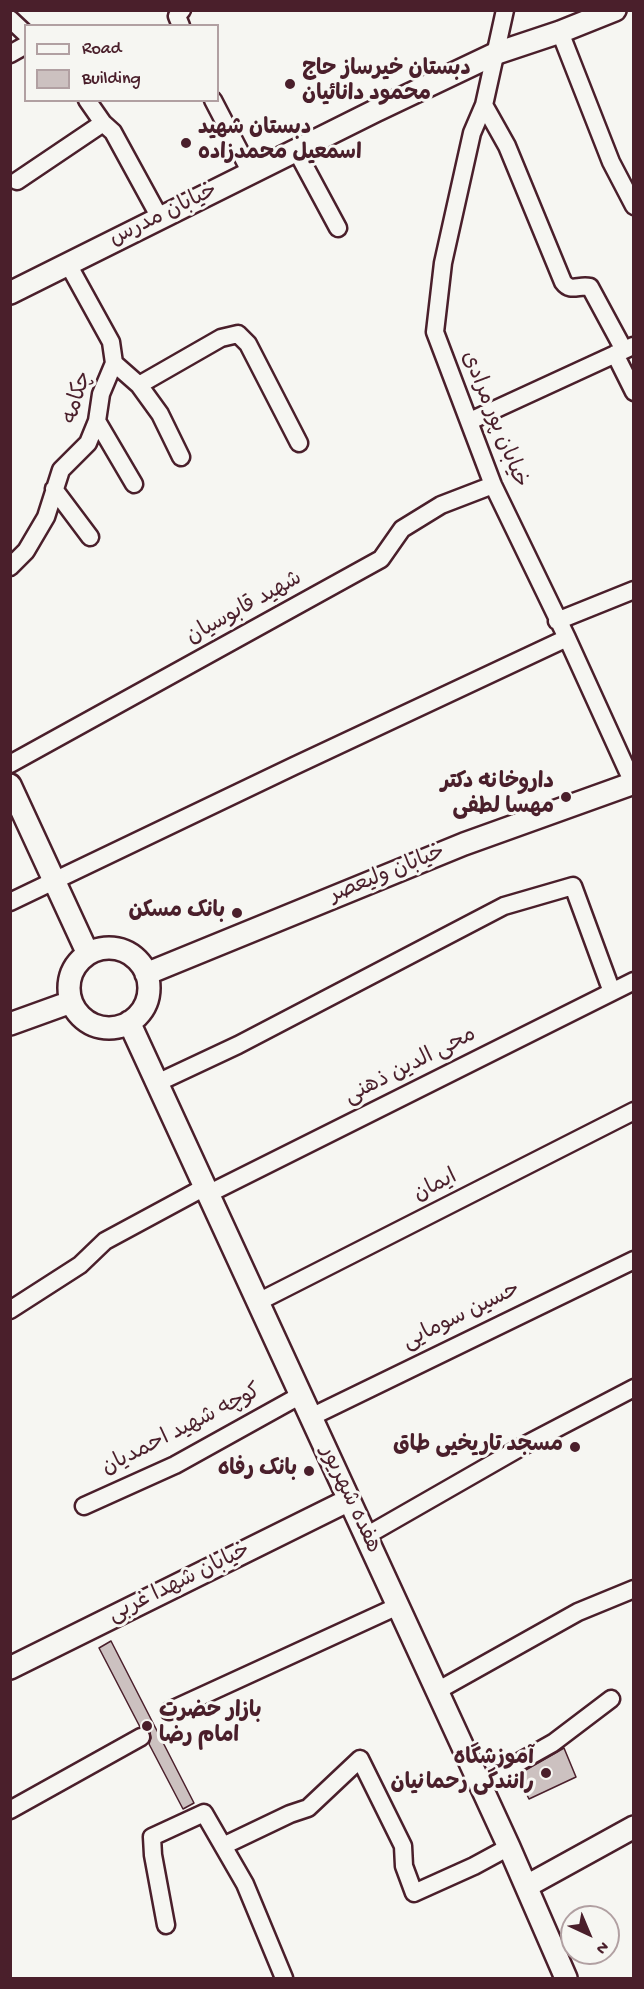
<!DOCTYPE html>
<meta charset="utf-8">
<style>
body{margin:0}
#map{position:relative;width:644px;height:1989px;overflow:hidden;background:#f6f6f2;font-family:"Gochi Hand",sans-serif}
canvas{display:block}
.frame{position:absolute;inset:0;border:12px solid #4a1f2b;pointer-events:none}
.legend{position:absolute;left:24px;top:24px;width:195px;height:78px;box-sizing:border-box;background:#f6f6f2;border:2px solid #b1a0a2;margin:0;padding:8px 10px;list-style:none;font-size:18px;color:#4a1f2b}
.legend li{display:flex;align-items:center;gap:12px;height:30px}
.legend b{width:30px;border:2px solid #b1a0a2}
.north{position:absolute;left:560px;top:1905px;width:60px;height:60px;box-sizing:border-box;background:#f6f6f2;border:2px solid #b1a0a2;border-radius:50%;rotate:136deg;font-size:16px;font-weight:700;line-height:24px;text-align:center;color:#4a1f2b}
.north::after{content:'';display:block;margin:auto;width:21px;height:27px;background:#4a1f2b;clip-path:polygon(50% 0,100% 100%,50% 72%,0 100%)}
</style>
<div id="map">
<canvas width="644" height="1989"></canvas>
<div class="frame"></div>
<ul class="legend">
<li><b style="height:8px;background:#f6f6f2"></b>Road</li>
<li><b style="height:16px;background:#ccc1c0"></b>Building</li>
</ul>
<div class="north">N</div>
</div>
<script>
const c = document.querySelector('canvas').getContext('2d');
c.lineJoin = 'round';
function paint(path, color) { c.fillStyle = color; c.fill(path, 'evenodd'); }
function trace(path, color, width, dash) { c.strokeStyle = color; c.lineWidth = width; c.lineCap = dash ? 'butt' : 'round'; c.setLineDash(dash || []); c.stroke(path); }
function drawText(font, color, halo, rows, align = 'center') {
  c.font = font + ' "Gochi Hand","Playpen Sans Arabic",sans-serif'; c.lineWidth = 6; c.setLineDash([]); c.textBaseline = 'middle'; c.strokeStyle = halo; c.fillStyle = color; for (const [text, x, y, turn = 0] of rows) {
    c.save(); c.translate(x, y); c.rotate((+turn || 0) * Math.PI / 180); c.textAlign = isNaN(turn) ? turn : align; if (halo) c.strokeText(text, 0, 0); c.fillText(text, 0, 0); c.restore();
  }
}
const building = new Path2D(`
 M 111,1641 L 194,1803 L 183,1809 L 149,1744 L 151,1738 L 150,1732 L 146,1728 L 140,1727 L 99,1648 Z
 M 564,1748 L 576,1777 L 529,1799 L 517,1775 Z`);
const minor = new Path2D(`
 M 505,10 L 484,105 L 472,133 L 443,263 L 435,332 L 493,485 L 567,638 L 633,783
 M 10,19 L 26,34
 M 181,26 L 177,16 L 182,10
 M 560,32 L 611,162 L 634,206
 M 10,54 L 26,45
 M 87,100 L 103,123 L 113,132 L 160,218
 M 213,100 L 251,173
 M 484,105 L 507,146 L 563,282 C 571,293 579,284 590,287 L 624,350
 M 296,150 L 338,228
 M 17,181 L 103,123
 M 615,354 L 634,392
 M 114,363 L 139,385 L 160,414 L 181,457
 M 139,385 L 221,338 L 238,334 L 248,344 L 299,443
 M 97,421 L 134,484
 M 470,421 L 633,346
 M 54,489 L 90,537
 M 10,567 L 26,551 L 46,517 L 61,470 L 88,443 L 97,421 L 101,394 L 114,363 L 111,342 L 68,264
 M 557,621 L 634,590
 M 10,764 L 381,559 L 402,529 L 441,505 L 493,485
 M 10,902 L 294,766 L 567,638
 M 157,1083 L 238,1045 L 504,906 L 573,886 L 612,992
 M 208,1194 L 634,981
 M 258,1302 L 634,1111
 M 10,1310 L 80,1265 L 105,1241 L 205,1187
 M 311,1417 L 634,1260
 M 84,1506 L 175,1465 L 301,1395
 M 366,1536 L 523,1446 L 634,1388
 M 437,1691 L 578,1612 L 634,1589
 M 169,1711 L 398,1606
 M 480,1784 L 553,1743 L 611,1699
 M 10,1810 L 141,1737
 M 223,1846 L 290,1814 L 308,1808 L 360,1759 L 403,1846 L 404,1866 L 414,1893 L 474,1866 L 509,1847
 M 166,1925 L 153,1855 L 152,1837 L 204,1813 L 245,1884 L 284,1978`);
const major = new Path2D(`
 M 10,293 L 375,111 L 497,53 L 560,32 L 615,10
 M 10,785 L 88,954
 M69 988a40 40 0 1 1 80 0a40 40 0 1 1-80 0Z
 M 146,974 L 464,844 L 634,783
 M 129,1022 L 509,1847 L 566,1978
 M 10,1024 L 71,1002
 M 10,1668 L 349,1500
 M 527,1886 L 634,1827`);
const markers = [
 [290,84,6,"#4a1f2b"],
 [186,143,6,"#4a1f2b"],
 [566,797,6,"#4a1f2b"],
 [237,913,6,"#4a1f2b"],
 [575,1447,6,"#4a1f2b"],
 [309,1471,6,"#4a1f2b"],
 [147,1726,6,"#4a1f2b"],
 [546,1773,6,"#4a1f2b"]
];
const poiNames = [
 ["دبستان خیرساز حاج",302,71,"left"],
 ["محمود دانائیان",302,96,"left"],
 ["دبستان شهید",198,130,"left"],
 ["اسمعیل محمدزاده",198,155,"left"],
 ["داروخانه دکتر",554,784],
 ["مهسا لطفی",554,809],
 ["بانک مسکن",225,913],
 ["مسجد تاریخیی طاق",563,1447],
 ["بانک رفاه",297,1471],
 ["بازار حضرت",159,1713,"left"],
 ["امام رضا",159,1738,"left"],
 ["آموزشگاه",534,1760],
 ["رانندگی رحمانیان",534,1785]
];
const streetNames = [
 ["خیابان مدرس",164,216,-26],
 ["چکامه",79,398,-73],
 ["خیابان پور مرادی",493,420,68],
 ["شهید قابوسیان",245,609,-29],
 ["خیابان ولیعصر",388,875,-22],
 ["محی الدین ذهنی",411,1067,-27],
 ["ایمان",436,1187,-27],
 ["حسین سومایی",462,1317,-26],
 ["کوچه شهید احمدیان",182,1431,-27],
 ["هفده شهریور",349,1500,65],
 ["خیابان شهدا غربی",180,1584,-26]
];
paint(building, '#ccc1c0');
trace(building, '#4a1f2b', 1.5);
trace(minor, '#4a1f2b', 21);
trace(major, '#4a1f2b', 26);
trace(minor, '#f6f6f2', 16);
trace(major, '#f6f6f2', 21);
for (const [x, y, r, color] of markers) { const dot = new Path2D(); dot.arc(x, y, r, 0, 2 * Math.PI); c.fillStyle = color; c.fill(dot); trace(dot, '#f6f6f2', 2); }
drawText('bold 22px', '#4a1f2b', '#f6f6f2', poiNames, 'right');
drawText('22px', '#4a1f2b', '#f6f6f2', streetNames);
</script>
